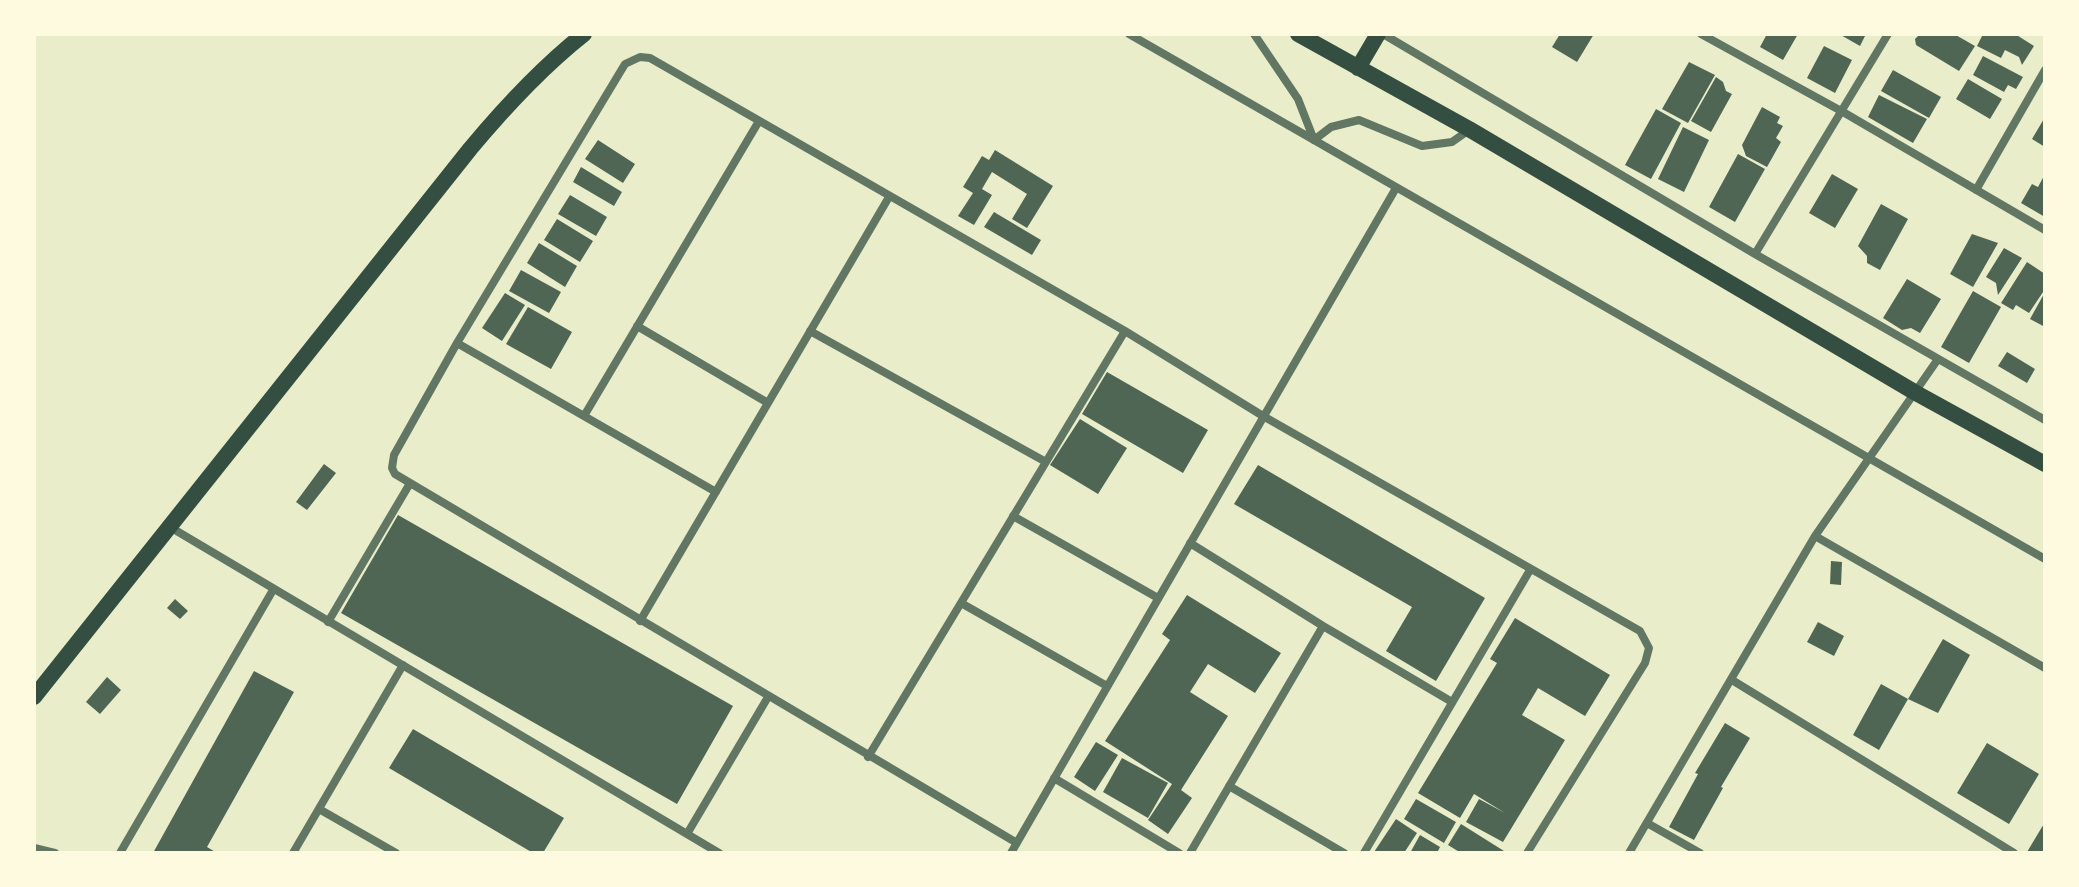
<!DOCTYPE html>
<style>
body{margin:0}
#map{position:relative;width:2079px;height:887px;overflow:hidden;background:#e9edc9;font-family:"DejaVu Sans",sans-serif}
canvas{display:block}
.frame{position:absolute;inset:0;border:36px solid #fefae0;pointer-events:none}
</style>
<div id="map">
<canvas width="2079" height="887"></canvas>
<div class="frame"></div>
</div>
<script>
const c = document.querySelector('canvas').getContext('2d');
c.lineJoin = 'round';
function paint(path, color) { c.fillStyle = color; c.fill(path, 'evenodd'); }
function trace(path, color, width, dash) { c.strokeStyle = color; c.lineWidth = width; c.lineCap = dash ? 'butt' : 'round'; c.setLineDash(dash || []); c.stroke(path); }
const building = new Path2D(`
 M 1560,34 L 1594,34 L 1577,62 L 1552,47 Z
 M 1767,34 L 1798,34 L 1783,60 L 1760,47 Z
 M 1839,34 L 1866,34 L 1860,46 Z
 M 1920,34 L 1954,34 L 1975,46 L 1959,71 L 1916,45 L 1915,39 Z
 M 1983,34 L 2015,34 L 2034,46 L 2022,65 L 2019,57 L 2005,50 L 2001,58 L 1977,46 Z
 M 1824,46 L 1852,60 L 1835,93 L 1807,78 Z
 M 1983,56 L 2023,77 L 2016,89 L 2008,85 L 2004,92 L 1973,75 Z
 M 1689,62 L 1715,75 L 1688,123 L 1662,109 Z
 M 1893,70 L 1941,97 L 1929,118 L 1881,91 Z
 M 1716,77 L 1723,82 L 1726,91 L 1732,94 L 1711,132 L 1691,121 Z
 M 1968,79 L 2002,99 L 1990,119 L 1956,99 Z
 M 1879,95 L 1927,119 L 1913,143 L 1868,117 Z
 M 1762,107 L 1780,117 L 1777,123 L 1783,126 L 1776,138 L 1781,142 L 1767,167 L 1746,156 L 1742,145 Z
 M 1656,109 L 1681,123 L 1651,179 L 1625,165 Z
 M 2045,117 L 2045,147 L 2032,139 Z
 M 1683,127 L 1709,140 L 1684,192 L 1658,179 Z
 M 598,140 L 635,164 L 623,183 L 585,159 Z
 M 995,150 L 1053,186 L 1027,228 L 1012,219 L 1027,194 L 992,172 L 982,189 L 992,195 L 974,225 L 958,216 L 973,193 L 963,187 L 982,156 L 989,160 Z
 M 1738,154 L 1765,169 L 1735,222 L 1709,207 Z
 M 581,167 L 622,192 L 614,206 L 573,182 Z
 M 1832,174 L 1858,189 L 1835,228 L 1809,213 Z
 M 2045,174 L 2045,217 L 2021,203 L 2032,184 L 2038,187 Z
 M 570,195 L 607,217 L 596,236 L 558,214 Z
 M 1881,204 L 1908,219 L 1880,270 L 1867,263 L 1867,256 L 1858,246 Z
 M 994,212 L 1041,240 L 1032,255 L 984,227 Z
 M 557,219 L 593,241 L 580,262 L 544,240 Z
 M 1972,234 L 1998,243 L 1973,287 L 1950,274 Z
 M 539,243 L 577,266 L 565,287 L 527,263 Z
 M 2004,248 L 2022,258 L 1998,295 L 1996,283 L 1986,277 Z
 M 2027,262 L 2045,274 L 2045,289 L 2029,313 L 2016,305 L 2013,310 L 2001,303 Z
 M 521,270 L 561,292 L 549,313 L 509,291 Z
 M 1907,279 L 1941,299 L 1920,333 L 1911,328 L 1902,330 L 1883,318 Z
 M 1973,291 L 2001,307 L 1969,363 L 1941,347 Z
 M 2045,292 L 2045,327 L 2030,319 Z
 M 505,293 L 525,305 L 502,341 L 482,328 Z
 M 528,307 L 572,332 L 551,369 L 506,344 Z
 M 2007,352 L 2035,369 L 2027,383 L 1998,366 Z
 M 1107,372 L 1208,430 L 1183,473 L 1082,414 Z
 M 1080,419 L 1127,448 L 1098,494 L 1050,465 Z
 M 324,464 L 336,473 L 307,510 L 296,502 Z
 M 1258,465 L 1485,598 L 1436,681 L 1386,651 L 1412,607 L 1234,504 Z
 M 398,515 L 733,706 L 677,804 L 341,613 Z
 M 1831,561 L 1842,562 L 1841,585 L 1830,584 Z
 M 1187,595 L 1281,653 L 1255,693 L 1208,664 L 1190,692 L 1228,716 L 1181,790 L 1192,798 L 1168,834 L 1148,820 L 1172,784 L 1105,741 L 1170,640 L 1162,634 Z
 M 175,599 L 188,611 L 180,619 L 167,608 Z
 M 1515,618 L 1610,675 L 1585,716 L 1538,688 L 1522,715 L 1565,740 L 1503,842 L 1466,822 L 1479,799 L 1505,813 L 1474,794 L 1460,818 L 1418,793 L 1497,663 L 1490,659 Z
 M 1818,622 L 1844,636 L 1834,656 L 1807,642 Z
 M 1943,639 L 1970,655 L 1938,713 L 1908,699 L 1879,750 L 1853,735 L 1881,684 L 1908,699 Z
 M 254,671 L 294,692 L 207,847 L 217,853 L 153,853 Z
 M 107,677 L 121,690 L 100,714 L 86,702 Z
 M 1725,723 L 1750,738 L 1721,787 L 1723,788 L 1694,840 L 1669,827 L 1698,774 L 1695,773 Z
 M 413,729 L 564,818 L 543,853 L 533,853 L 389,768 Z
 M 1096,742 L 1118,755 L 1095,791 L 1074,777 Z
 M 1987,743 L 2039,774 L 2009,824 L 1957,793 Z
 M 1122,758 L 1168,783 L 1148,818 L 1103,792 Z
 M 1416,799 L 1456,822 L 1444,843 L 1404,819 Z
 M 1396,819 L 1417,833 L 1404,853 L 1377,853 L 1374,852 Z
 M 2045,822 L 2045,853 L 2030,853 L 2027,852 Z
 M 1461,824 L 1504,851 L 1503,853 L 1461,853 L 1448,845 Z
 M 1420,835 L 1440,847 L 1437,853 L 1410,853 Z`);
const minor = new Path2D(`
 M 1129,34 L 2045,559
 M 1254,34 L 1298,99 L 1314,140 L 1331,127 L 1359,120 L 1422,146 L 1452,142 L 1469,130
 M 1383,34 L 1755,254 L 2045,420
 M 1701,34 L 1843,112 L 2045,230
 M 1976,190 L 2045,70
 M 1755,254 L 1888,34
 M 637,326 L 768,403
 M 810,331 L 1046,462
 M 457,343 L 716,492
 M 584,416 L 759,121
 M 1013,516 L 1158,598
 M 170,527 L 719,853
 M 1815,536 L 2045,668
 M 1190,543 L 1323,626 L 1452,702
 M 961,603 L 1107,686
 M 640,621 L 889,197
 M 328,622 L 409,485
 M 1732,680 L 2014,853
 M 868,757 L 1125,331
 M 1054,778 L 1179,853
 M 1229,786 L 1344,853
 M 319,809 L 396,853
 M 1647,823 L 1700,853
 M 687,834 L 768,697
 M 1017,843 L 395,474 L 392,468 L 394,455 L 457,343 L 625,64 L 640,57 L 650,58 L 1125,331 L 1263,416 L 1640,631 L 1649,648 L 1645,663 L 1527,853
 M 34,848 L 55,853
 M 120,853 L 273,590
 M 293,853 L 403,665
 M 1011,853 L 1396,188
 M 1190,853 L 1323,626
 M 1364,853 L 1530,570
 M 1629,853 L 1815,536 L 1938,359`);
const secondary = new Path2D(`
 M 1298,34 L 1469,129 L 1916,393 L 2045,464
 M 1358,68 L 1378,34
 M 34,697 L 470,149 C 505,107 541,68 584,34`);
paint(building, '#4f6655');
trace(minor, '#617663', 8);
trace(secondary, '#344e41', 16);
</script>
